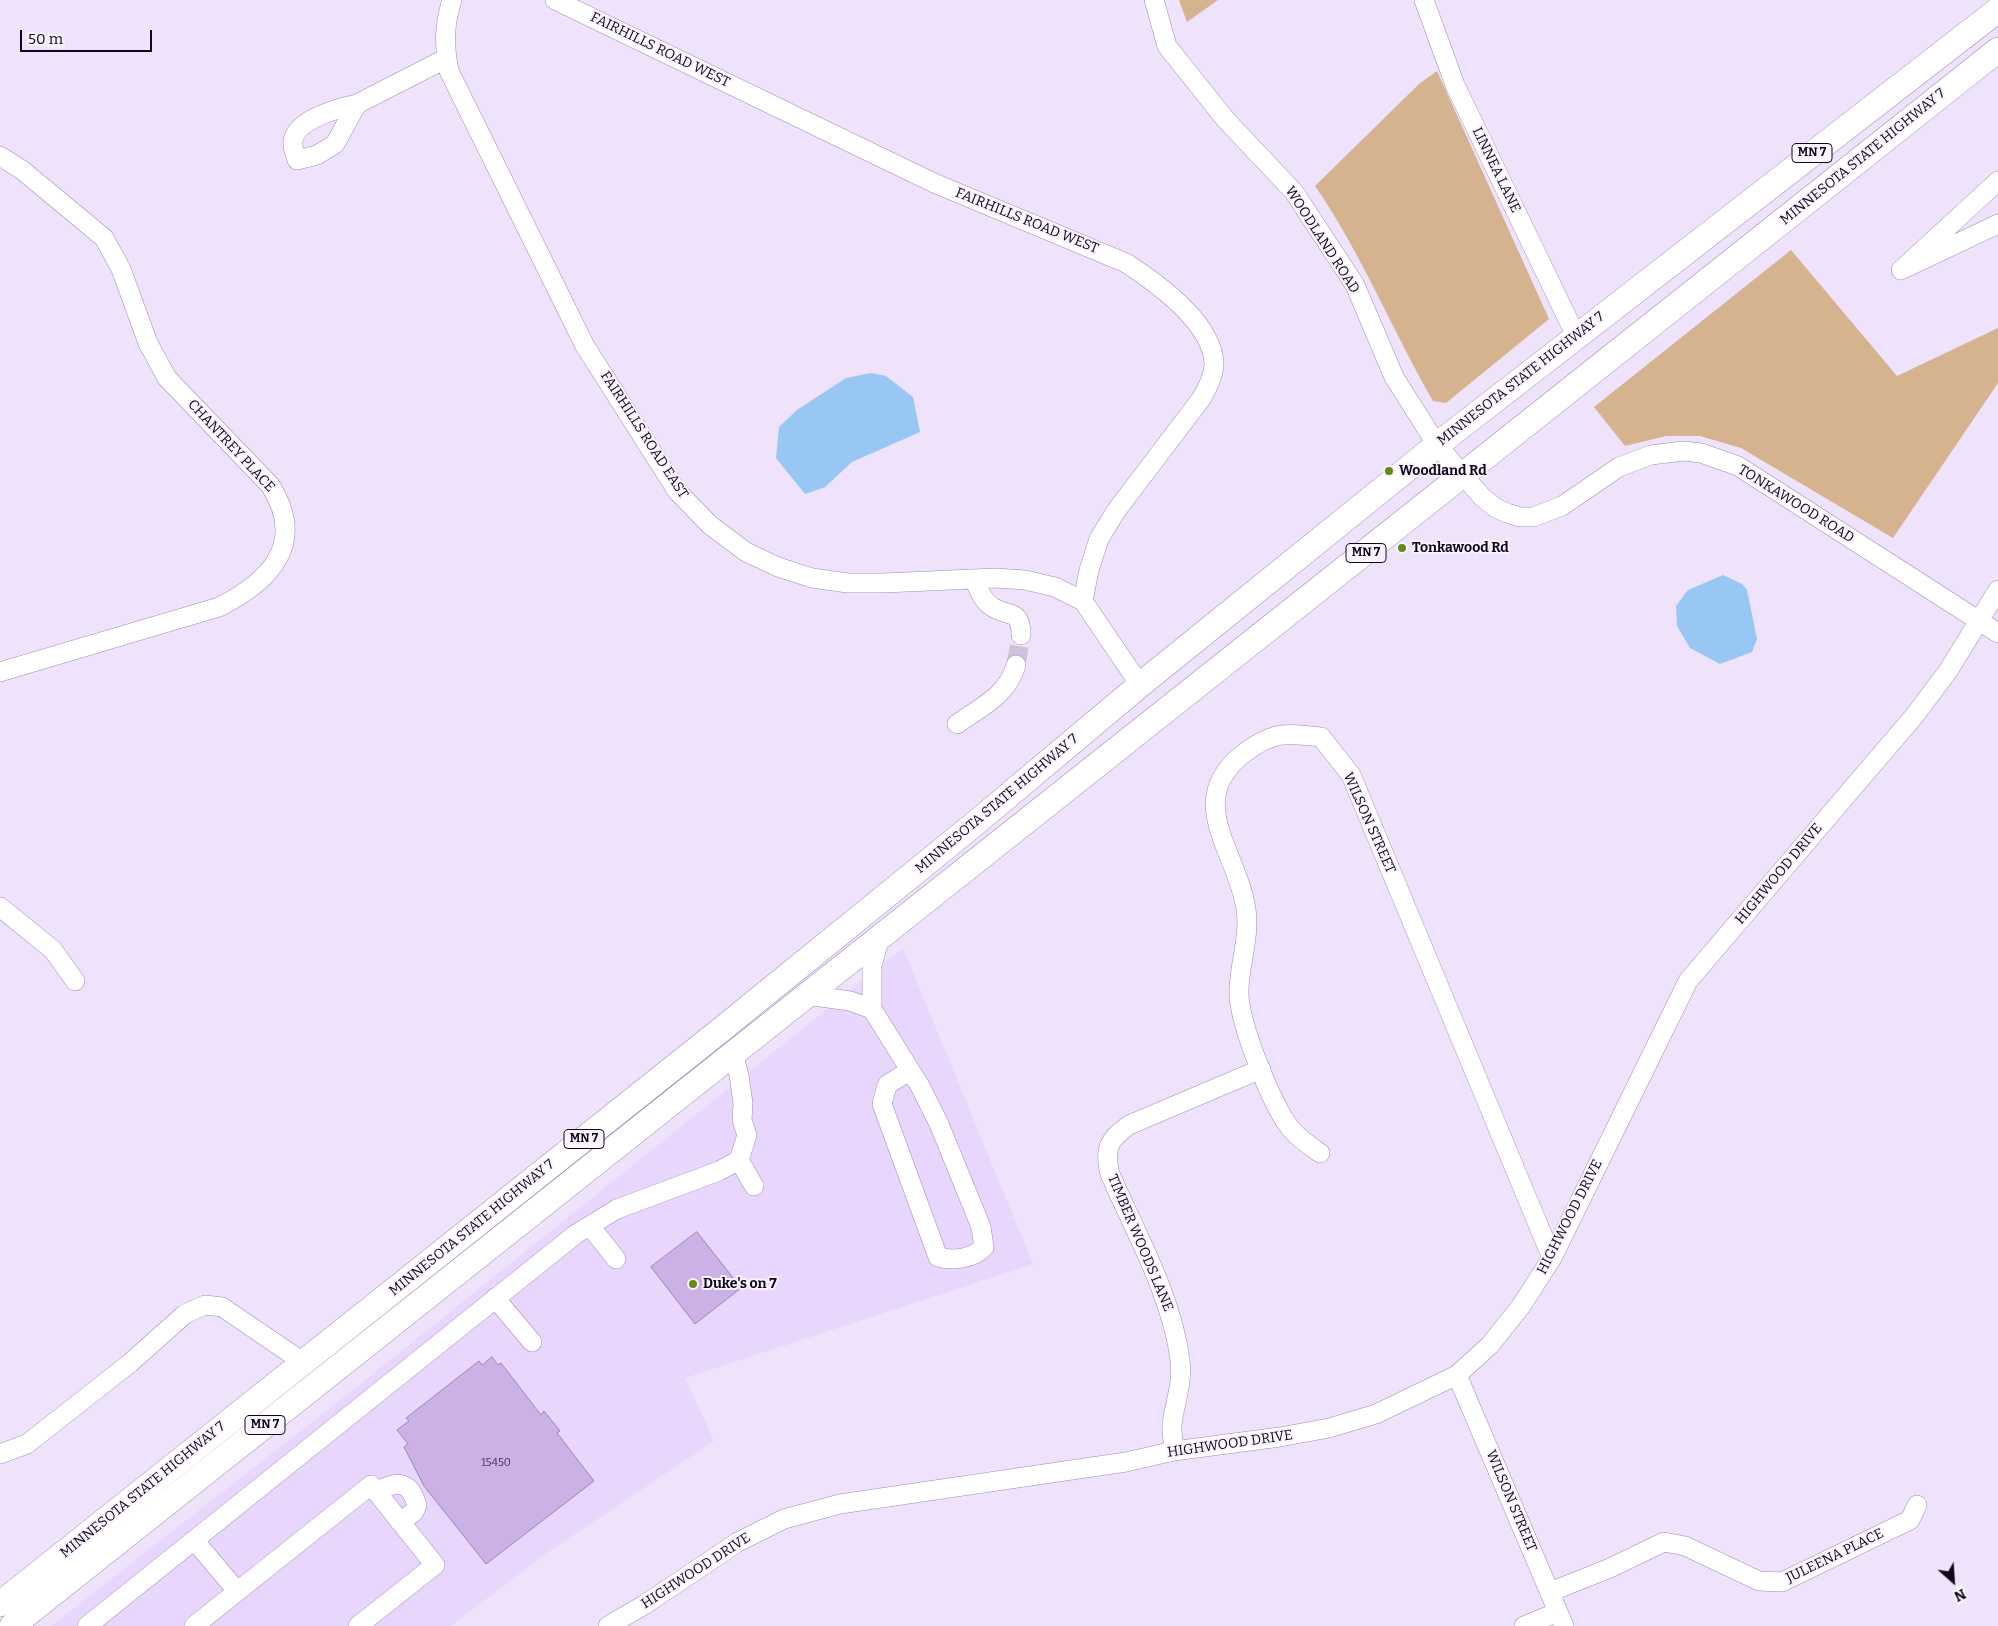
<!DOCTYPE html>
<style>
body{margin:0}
#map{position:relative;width:1998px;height:1626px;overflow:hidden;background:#eee3fa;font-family:Bitter,serif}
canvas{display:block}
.north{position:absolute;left:1928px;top:1556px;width:50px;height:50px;-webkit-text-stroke:4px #f9f3ff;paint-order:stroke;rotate:154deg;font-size:14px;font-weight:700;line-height:20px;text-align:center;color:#100719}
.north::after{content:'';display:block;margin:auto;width:18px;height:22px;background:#100719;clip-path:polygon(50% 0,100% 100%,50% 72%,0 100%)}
.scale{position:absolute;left:20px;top:30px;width:132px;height:22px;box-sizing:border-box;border:2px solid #100719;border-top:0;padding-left:6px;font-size:15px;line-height:18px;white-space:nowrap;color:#100719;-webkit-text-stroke:4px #f9f3ff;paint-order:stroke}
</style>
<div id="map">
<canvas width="1998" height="1626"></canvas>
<div class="north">N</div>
<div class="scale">50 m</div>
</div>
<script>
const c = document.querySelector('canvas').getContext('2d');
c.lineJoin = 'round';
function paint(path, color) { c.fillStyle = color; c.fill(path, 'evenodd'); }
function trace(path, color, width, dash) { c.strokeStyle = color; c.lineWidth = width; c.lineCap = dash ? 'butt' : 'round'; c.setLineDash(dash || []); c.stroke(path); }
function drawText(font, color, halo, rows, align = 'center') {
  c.font = font + ' Bitter,serif'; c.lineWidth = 4; c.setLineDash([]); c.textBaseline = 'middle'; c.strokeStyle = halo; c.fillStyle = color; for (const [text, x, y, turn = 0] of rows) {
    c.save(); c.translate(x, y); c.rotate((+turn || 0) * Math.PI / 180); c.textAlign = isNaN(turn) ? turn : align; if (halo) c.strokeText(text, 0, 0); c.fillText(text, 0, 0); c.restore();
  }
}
const built = new Path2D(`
 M 903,948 L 1033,1264 L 685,1378 L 714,1441 L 544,1555 L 451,1626 L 51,1626 L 358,1386 Z`);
const green = new Path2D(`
 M 1179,0 L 1218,0 L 1187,22 Z
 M 1437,71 L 1549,319 L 1446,403 L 1433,401 C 1392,330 1362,254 1315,186 L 1419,84 Z
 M 1791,250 L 1897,376 L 1998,328 L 1998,383 L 1893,538 L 1741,448 L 1700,436 L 1666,436 L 1625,446 L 1594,407 Z`);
const water = new Path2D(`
 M 871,373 L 886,376 L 913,397 L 920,432 L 852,462 L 825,487 L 805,494 L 776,458 L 779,427 L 797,410 L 846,378 Z
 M 1723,575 L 1742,584 L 1747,590 L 1757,639 L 1752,652 L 1720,664 L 1690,648 L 1677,626 L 1676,606 L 1688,590 Z`);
const building = new Path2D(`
 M 697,1232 L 741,1288 L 695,1324 L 651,1267 Z
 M 492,1357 L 498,1365 L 501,1363 L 541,1415 L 544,1411 L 560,1431 L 557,1433 L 594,1481 L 486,1564 L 424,1486 L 404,1447 L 408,1444 L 397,1430 L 409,1421 L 406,1418 L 479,1361 L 482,1365 Z`);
const minorTunnel = new Path2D(`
 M 1016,665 L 1021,635`);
const minor = new Path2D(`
 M 452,0 C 444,25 444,45 449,71 L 585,346 L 677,491 L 710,525 L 746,552 L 778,567 L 812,578 L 848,583 L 884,583 L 995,578 L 1025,580 L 1055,587 L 1083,601 L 1140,685
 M 555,0 L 934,183 L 1126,263 C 1157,283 1215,325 1214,366 C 1213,378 1207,389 1201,399 L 1116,511 L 1099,539 L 1089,570 L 1083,601
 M 1154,0 L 1167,46 L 1226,120 L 1294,192 L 1355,285 L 1394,377 L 1437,445 L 1482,497 L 1496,508 L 1507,513 L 1520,517 L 1533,517 L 1562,506 L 1619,467 L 1651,455 L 1683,451 L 1701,453 L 1738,466 L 1998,633
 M 1424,0 L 1455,85 L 1576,336
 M 357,104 C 339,108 296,119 293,141 C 292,147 295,154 297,160 L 317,155 L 335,144 L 357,104 L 447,58
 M 0,156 L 22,170 L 104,238 L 121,269 L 148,343 L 167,378 L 270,485 C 307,543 271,581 219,607 L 0,672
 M 1998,181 L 1901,270 L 1998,224
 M 974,579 C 978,588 982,600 991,606 C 1007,618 1021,607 1021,635
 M 957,724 C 981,707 1008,695 1016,665
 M 0,907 L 53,950 L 75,981
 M 880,936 L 872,966 L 872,1009 L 920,1086 L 939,1124 L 981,1227 L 984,1247 C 973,1259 953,1261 938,1257 L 882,1104 L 887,1085 L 909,1071
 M 806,995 L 850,1001 L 872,1009
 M 1320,1153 C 1310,1146 1299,1139 1291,1129 C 1272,1106 1237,1019 1239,989 C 1240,962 1250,936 1246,909 C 1238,853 1183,801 1243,754 C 1273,731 1285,733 1321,737 L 1351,775 L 1552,1258
 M 739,1160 L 754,1186
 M 590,1226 L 616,1259
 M 495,1298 L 532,1342
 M 1457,1375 L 1564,1626
 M 1174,1451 C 1174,1443 1171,1433 1172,1424 C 1175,1402 1183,1382 1180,1360 C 1172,1296 1135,1232 1110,1174 C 1104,1149 1108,1140 1129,1125 L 1261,1069
 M 0,1454 L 27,1444 L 130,1363 L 185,1314 L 205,1305 L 222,1307 L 303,1362
 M 376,1492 C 396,1481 409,1479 417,1505 L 414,1512 L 400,1522
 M 194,1540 L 237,1591
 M 1550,1592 L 1610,1568 L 1664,1542 L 1685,1546 L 1759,1581 L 1782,1582 L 1910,1520 L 1917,1505
 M 87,1626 L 576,1234 L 617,1209 L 719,1171 L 739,1160 L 747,1135 L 742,1120 L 743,1103 L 739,1075 L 733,1054
 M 194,1626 L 371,1485 L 435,1565 L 358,1626
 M 608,1626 L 644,1605 L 738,1542 L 784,1519 L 840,1504 L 1126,1462 L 1174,1451 L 1280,1437 L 1329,1428 L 1376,1414 L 1457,1375 L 1490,1345 L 1521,1306 L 1552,1258 L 1688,981 L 1915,715 L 1948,671 L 1998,590
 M 1524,1626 L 1558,1612`);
const major = new Path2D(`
 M 0,1604 L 717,1033 L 972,826 L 1140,685 L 1437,445 L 1998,10
 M 12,1626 L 1998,50`);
const markers = [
 [1389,471,5,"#648b15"],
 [1402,548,5,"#648b15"],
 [693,1284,5,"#648b15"]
];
const numberNames = [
 ["15450",496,1463]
];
const shields = [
 [1812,153,40],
 [1366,553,40],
 [584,1139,40],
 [265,1425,40]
];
const shieldNames = [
 ["MN 7",1812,153],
 ["MN 7",1366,553],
 ["MN 7",584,1139],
 ["MN 7",265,1425]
];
const streetNames = [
 ["FAIRHILLS ROAD WEST",660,50,26],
 ["MINNESOTA STATE HIGHWAY 7",1863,157,-39],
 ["LINNEA LANE",1496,170,64],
 ["FAIRHILLS ROAD WEST",1027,221,22],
 ["WOODLAND ROAD",1322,240,57],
 ["MINNESOTA STATE HIGHWAY 7",1521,379,-38],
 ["FAIRHILLS ROAD EAST",644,435,57],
 ["CHANTREY PLACE",231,446,47],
 ["TONKAWOOD ROAD",1796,504,32],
 ["MINNESOTA STATE HIGHWAY 7",997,804,-40],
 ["WILSON STREET",1369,823,66],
 ["HIGHWOOD DRIVE",1779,874,-50],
 ["HIGHWOOD DRIVE",1570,1217,-63],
 ["MINNESOTA STATE HIGHWAY 7",472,1228,-39],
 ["TIMBER WOODS LANE",1140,1243,67],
 ["HIGHWOOD DRIVE",1230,1444,-8],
 ["MINNESOTA STATE HIGHWAY 7",143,1490,-39],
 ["WILSON STREET",1511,1501,67],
 ["JULEENA PLACE",1835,1556,-26],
 ["HIGHWOOD DRIVE",696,1571,-33]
];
const poiNames = [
 ["Woodland Rd",1399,471],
 ["Tonkawood Rd",1412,548],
 ["Duke's on 7",703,1284]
];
paint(built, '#e9d6fc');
paint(green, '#d5b38f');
paint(water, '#98c7f4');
paint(building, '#ccb1e7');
trace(building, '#9f85b9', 1);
trace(minorTunnel, '#cdc2d8', 19, [19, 9]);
trace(minor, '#a288bc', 20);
trace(major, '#a288bc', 26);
trace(minor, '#fff', 19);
trace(major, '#fff', 25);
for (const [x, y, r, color] of markers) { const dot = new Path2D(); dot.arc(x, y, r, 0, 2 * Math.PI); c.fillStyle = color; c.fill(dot); trace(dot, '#f9f3ff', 2); }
drawText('11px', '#3f324c', null, numberNames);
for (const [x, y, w] of shields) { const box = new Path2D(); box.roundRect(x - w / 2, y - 9.5, w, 19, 4); c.fillStyle = '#f9f3ff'; c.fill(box); trace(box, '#100719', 1); }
drawText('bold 12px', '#100719', null, shieldNames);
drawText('14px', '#100719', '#f9f3ff', streetNames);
drawText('bold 14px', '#100719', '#f9f3ff', poiNames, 'left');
</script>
